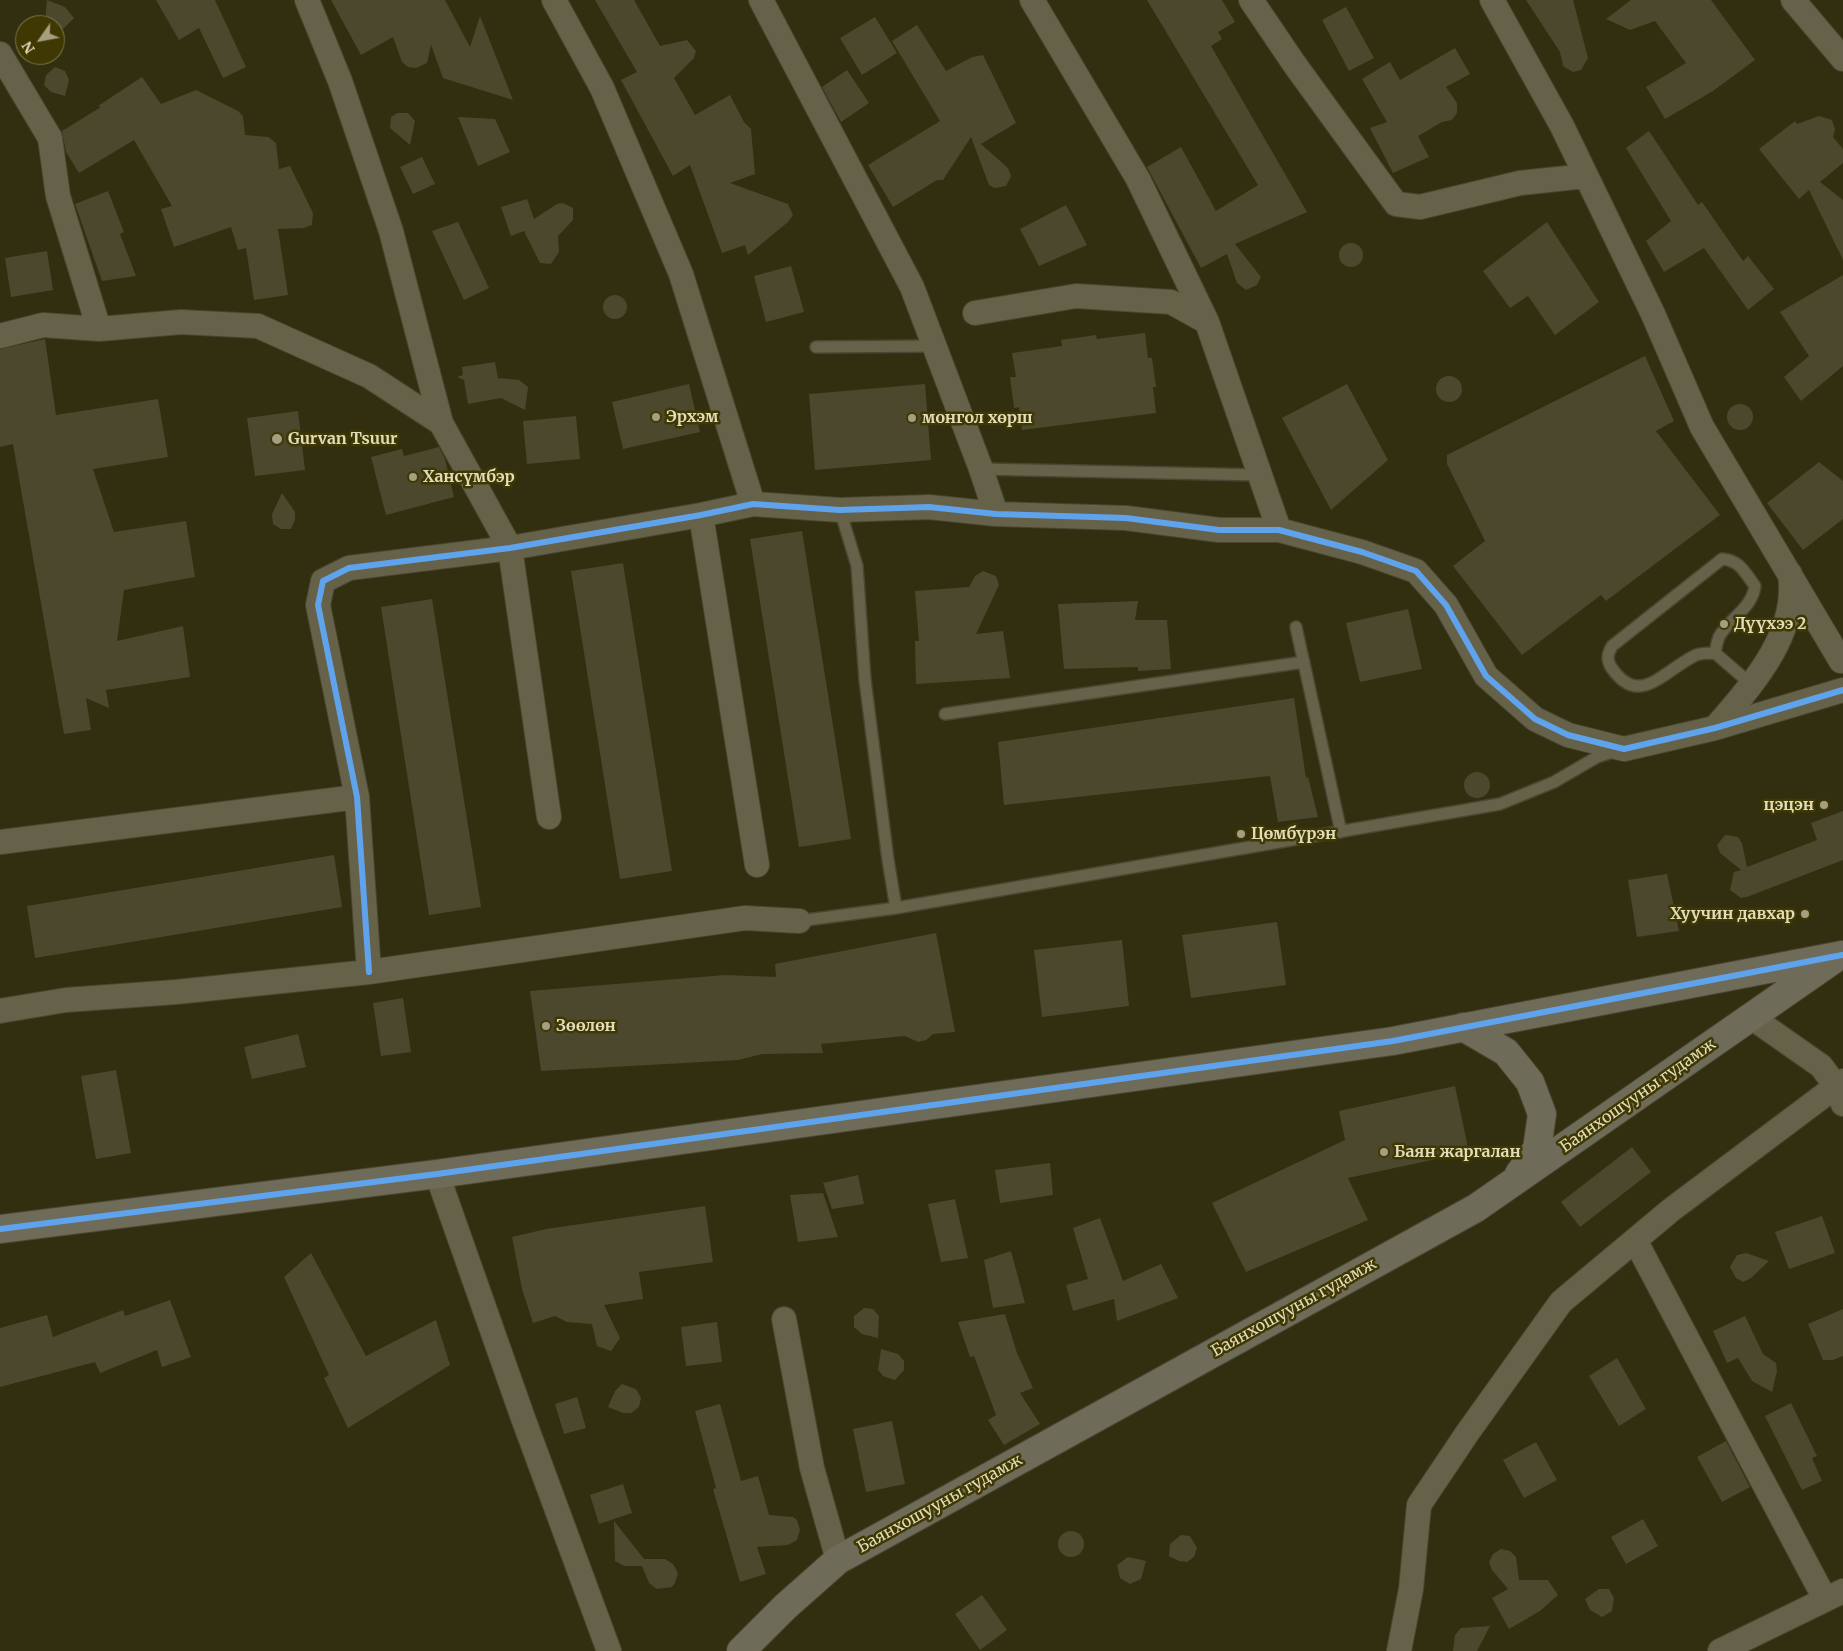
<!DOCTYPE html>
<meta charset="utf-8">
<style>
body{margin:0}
#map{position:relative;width:1843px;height:1651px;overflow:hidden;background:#322e10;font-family:Merriweather,serif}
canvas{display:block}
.north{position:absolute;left:15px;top:15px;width:50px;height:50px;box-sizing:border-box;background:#403802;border:1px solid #807a4c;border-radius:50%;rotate:237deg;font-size:14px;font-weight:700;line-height:20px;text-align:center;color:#e1dcbc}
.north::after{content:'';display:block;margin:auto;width:18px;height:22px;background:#a49f80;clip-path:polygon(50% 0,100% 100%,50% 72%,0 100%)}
</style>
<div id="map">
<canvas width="1843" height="1651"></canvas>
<div class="north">N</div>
</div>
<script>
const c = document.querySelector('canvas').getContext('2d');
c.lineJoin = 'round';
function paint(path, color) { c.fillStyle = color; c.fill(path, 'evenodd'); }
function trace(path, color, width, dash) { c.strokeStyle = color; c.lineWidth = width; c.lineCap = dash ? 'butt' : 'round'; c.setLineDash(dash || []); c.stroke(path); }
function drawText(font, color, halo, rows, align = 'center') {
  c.font = font + ' Merriweather,serif'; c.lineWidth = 5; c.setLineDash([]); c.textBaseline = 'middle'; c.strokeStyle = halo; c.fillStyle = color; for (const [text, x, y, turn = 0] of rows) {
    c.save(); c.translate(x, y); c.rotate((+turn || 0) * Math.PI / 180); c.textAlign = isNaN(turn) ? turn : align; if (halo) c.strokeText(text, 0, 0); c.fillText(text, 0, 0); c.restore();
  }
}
const building = new Path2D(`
 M 47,0 L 65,7 L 74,18 L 64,28 L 58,30 L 55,29 L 55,25 L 48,25 L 45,21 Z
 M 156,0 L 215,0 L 246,67 L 223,78 L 199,28 L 179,40 Z
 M 331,0 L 445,0 L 470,47 L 480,16 L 513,100 L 443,78 L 431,45 L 427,63 L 416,68 L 408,67 L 402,62 L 393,37 L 361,55 Z
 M 595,0 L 634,0 L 660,46 L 687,40 L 696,51 L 694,58 L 674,78 L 695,115 L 730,95 L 744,122 L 751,129 L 755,174 L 730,183 L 788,204 L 793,215 L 788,222 L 748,255 L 745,245 L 722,253 L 690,165 L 673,176 L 621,80 L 637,72 Z
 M 1147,0 L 1222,0 L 1235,22 L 1218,32 L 1222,39 L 1211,46 L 1307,212 L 1235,244 L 1261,277 L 1257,285 L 1246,290 L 1237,283 L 1227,254 L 1201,268 L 1147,167 L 1181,147 L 1216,211 L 1258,185 Z
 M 1526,0 L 1573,0 L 1588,58 L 1581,70 L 1573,72 L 1563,66 L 1560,52 Z
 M 1631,0 L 1711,0 L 1755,60 L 1713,91 L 1665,119 L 1646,87 L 1686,63 L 1655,21 L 1630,30 L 1606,19 Z
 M 1346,7 L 1374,58 L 1349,71 L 1322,20 Z
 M 875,17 L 897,53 L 862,75 L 840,38 Z
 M 917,25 L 946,71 L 972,57 L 983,55 L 1016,123 L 981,144 L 1008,168 L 1011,176 L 1006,186 L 995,188 L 989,185 L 971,137 L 943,180 L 937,180 L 893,207 L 868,165 L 940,121 L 892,41 Z
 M 1455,48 L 1470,74 L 1446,87 L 1457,103 L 1457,113 L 1452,120 L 1442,122 L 1418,136 L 1429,157 L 1393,173 L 1370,128 L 1387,122 L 1362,79 L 1390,62 L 1400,80 Z
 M 55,67 L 65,71 L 69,80 L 65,96 L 51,92 L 44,85 L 46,75 Z
 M 847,70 L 869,103 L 841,122 L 822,87 Z
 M 142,77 L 161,104 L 196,90 L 238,111 L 243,116 L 245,135 L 268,137 L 276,143 L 279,169 L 290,166 L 313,213 L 312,225 L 304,228 L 278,229 L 288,295 L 254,300 L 246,248 L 238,250 L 231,227 L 174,247 L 161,209 L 172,206 L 134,140 L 79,173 L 66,152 L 62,131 L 101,107 L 98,106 Z
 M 397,113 L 408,113 L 415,121 L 410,145 L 390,128 L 391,117 Z
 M 1819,116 L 1832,120 L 1835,129 L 1833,137 L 1843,149 L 1843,163 L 1820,182 L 1843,200 L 1843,260 L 1809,190 L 1799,199 L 1759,149 L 1795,121 L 1797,124 Z
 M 458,117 L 495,119 L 510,152 L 478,166 Z
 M 1649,131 L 1698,205 L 1702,202 L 1743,261 L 1748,256 L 1774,289 L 1748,310 L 1704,248 L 1664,272 L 1646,241 L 1671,221 L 1626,148 Z
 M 422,157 L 435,184 L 413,194 L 400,167 Z
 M 108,191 L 124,232 L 120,234 L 136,276 L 102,281 L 75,204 Z
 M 527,199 L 534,219 L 557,204 L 563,203 L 573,208 L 573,220 L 558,236 L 559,252 L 551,264 L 540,263 L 524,231 L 511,236 L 501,207 Z
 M 1066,205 L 1087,245 L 1039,266 L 1020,229 Z
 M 458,222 L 489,288 L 464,300 L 432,231 Z
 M 1547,222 L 1599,302 L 1555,335 L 1528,296 L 1510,308 L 1483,271 Z
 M1339 255a12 12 0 1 1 24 0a12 12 0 1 1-24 0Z
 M 47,251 L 53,290 L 11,297 L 5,258 Z
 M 791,266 L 804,312 L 766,322 L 754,276 Z
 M 1843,275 L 1843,366 L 1801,401 L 1784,377 L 1809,356 L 1780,312 Z
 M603 307a12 12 0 1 1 24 0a12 12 0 1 1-24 0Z
 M 1145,333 L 1148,358 L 1152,358 L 1156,387 L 1153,387 L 1156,413 L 1022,430 L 1019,407 L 1014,408 L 1010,377 L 1016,377 L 1012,353 L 1062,346 L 1061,340 L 1096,335 L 1097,339 Z
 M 45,339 L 56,415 L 158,399 L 168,457 L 93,469 L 114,532 L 186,521 L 195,577 L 124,590 L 117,641 L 183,626 L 190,677 L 106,690 L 109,708 L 86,698 L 91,730 L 64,734 L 13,444 L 0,447 L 0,349 Z
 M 1645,356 L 1674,421 L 1656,431 L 1720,515 L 1606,601 L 1601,595 L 1522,655 L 1453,566 L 1485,541 L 1447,464 L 1447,455 Z
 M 495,362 L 498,378 L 519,380 L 528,387 L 525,410 L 501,398 L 468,404 L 464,380 L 457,377 L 463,375 L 462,367 Z
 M1436 389a13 13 0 1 1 26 0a13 13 0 1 1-26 0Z
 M 689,384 L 700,432 L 623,449 L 612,402 Z
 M 925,384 L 931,460 L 815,470 L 809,394 Z
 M 1347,384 L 1388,460 L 1331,510 L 1282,418 Z
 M1727 417a13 13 0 1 1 26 0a13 13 0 1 1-26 0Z
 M 298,411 L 305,470 L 255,476 L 247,418 Z
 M 576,416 L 580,459 L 527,464 L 523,421 Z
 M 439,447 L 445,459 L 454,497 L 386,515 L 371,457 L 402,449 L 404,456 Z
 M 1819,462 L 1843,481 L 1843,519 L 1803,550 L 1767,503 Z
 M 282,493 L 295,512 L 295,520 L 291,529 L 281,529 L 273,524 L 272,514 Z
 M 802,531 L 851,839 L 799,847 L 750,539 Z
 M 623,563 L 672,871 L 620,879 L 571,571 Z
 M 983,571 L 996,576 L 999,585 L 976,634 L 1003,631 L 1010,678 L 916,684 L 915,641 L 919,641 L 915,591 L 969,587 L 975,576 Z
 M 432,599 L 481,907 L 429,915 L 381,607 Z
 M 1138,601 L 1135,620 L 1167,620 L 1171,669 L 1138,671 L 1138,667 L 1064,669 L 1058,604 Z
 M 1408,609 L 1422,669 L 1360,682 L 1346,623 Z
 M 1294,698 L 1306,778 L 1308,777 L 1318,817 L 1278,822 L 1270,776 L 1004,805 L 998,742 Z
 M1464 785a13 13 0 1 1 26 0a13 13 0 1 1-26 0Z
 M 1843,811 L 1843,860 L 1747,897 L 1741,898 L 1730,890 L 1734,872 L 1741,870 L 1720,853 L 1717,845 L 1725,835 L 1738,837 L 1742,843 L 1747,867 L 1817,840 L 1811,823 Z
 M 334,855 L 342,907 L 35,958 L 27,906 Z
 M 1667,874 L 1679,931 L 1637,937 L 1628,880 Z
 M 1277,922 L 1286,985 L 1191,998 L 1182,935 Z
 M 936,933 L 955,1032 L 933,1034 L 926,1040 L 918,1042 L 905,1036 L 821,1044 L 823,1053 L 762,1054 L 738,1060 L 541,1071 L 530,991 L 725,975 L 776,977 L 775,964 Z
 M 1122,940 L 1129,1006 L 1042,1017 L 1034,950 Z
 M 403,998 L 411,1052 L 381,1056 L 373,1003 Z
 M 298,1034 L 306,1067 L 252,1079 L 244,1047 Z
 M 116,1070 L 131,1153 L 96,1159 L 81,1076 Z
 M 1455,1086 L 1469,1152 L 1348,1178 L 1368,1220 L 1246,1272 L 1212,1203 L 1345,1140 L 1339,1111 Z
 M 1632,1147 L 1651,1172 L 1580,1227 L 1561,1202 Z
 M 1050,1163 L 1053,1195 L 1000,1203 L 995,1170 Z
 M 858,1175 L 864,1204 L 832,1209 L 823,1183 Z
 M 823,1193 L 838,1237 L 798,1242 L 790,1195 Z
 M 955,1199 L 968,1258 L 941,1262 L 928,1204 Z
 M 705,1206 L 713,1262 L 639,1272 L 643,1299 L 604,1305 L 620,1338 L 611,1351 L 597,1346 L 592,1324 L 567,1322 L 555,1316 L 533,1323 L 522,1289 L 512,1237 L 546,1229 Z
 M 1822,1216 L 1835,1253 L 1789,1269 L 1775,1232 Z
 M 1100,1218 L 1123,1281 L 1161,1264 L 1178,1298 L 1117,1321 L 1114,1299 L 1073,1311 L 1066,1285 L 1088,1279 L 1073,1228 Z
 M 1011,1251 L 1025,1303 L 993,1308 L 984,1260 Z
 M 311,1253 L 366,1356 L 436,1320 L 450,1365 L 348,1428 L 324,1378 L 329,1375 L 284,1277 Z
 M 1746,1253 L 1769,1261 L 1751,1278 L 1743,1282 L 1736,1278 L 1730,1267 L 1737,1255 Z
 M 170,1300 L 191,1357 L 162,1367 L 157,1350 L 100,1373 L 95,1362 L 0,1387 L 0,1328 L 47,1315 L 53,1337 L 123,1310 L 125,1316 Z
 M 864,1308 L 873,1309 L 879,1316 L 878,1338 L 862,1334 L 854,1327 L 854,1316 Z
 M 1843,1309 L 1843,1356 L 1833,1360 L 1823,1360 L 1808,1324 Z
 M 1005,1314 L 1017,1353 L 1033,1388 L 1020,1393 L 1040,1424 L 1004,1445 L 988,1420 L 996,1415 L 974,1356 L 970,1357 L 958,1322 Z
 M 1745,1316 L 1763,1354 L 1776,1363 L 1777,1371 L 1772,1392 L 1752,1381 L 1738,1358 L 1727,1363 L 1713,1331 Z
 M 717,1322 L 722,1362 L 686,1366 L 681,1327 Z
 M 881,1349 L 898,1354 L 904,1361 L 904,1370 L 895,1380 L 883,1376 L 878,1370 Z
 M 1617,1358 L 1646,1409 L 1619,1426 L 1589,1376 Z
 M 622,1384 L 636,1389 L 641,1398 L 639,1407 L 631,1413 L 623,1413 L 608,1407 L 615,1391 Z
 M 577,1397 L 586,1428 L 564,1434 L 555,1404 Z
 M 1791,1403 L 1817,1456 L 1812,1458 L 1822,1481 L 1802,1490 L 1765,1416 Z
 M 720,1404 L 741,1481 L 758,1476 L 769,1515 L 793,1517 L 797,1520 L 800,1530 L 797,1540 L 788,1545 L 757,1547 L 766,1574 L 740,1582 L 713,1489 L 716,1488 L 695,1411 Z
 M 892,1421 L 905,1484 L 866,1492 L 853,1429 Z
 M 1726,1441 L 1750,1487 L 1722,1502 L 1697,1457 Z
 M 1536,1442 L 1557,1480 L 1524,1498 L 1503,1460 Z
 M 623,1484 L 632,1513 L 599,1524 L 590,1495 Z
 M 1643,1519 L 1658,1546 L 1626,1564 L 1611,1537 Z
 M 614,1521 L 644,1559 L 665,1559 L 673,1564 L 678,1573 L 675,1583 L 672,1587 L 657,1589 L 649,1583 L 642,1566 L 624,1566 L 615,1561 Z
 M1058 1544a13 13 0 1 1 26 0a13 13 0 1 1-26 0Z
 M 1181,1535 L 1190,1536 L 1197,1548 L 1194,1557 L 1187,1562 L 1179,1561 L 1169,1556 L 1170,1544 Z
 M 1501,1549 L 1510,1551 L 1516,1557 L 1519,1580 L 1548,1580 L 1558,1595 L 1540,1611 L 1509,1629 L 1492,1598 L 1508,1589 L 1492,1570 L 1489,1562 L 1493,1554 Z
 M 1128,1557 L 1146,1561 L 1141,1579 L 1130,1584 L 1120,1578 L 1117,1565 Z
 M 1599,1589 L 1609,1589 L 1614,1598 L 1612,1611 L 1602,1617 L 1590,1610 L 1585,1599 Z
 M 982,1595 L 1007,1630 L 980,1650 L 955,1614 Z
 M 1490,1626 L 1477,1651 L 1453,1651 L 1455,1635 L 1461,1628 Z`);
const lane = new Path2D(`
 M 816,347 L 935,346
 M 981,469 L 1260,475
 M 840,510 L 857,566 L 865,680 L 888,860 L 896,908
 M 1296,627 L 1341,832
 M 1715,653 C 1716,648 1717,642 1719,637 C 1729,618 1752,609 1755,586 C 1745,573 1740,560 1722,559 L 1612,646 C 1608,653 1606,659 1611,667 C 1639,709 1663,671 1696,655 C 1701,653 1709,653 1715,653 L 1752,685
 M 945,714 L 1304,662
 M 799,921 L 896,908 L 1500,804 L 1554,782 L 1597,757 L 1615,751`);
const street = new Path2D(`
 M 307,0 L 340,81 L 391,231 L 441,423
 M 554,0 L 602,88 L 681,274 L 753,504
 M 761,0 L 912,287 L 981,469 L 996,514
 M 1032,0 L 1138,179 L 1207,322 L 1279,530
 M 1251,0 L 1295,65 L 1396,204 L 1420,207 L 1520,183 L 1586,176
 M 1492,0 L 1562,126 L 1653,314 L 1702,427 L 1841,661
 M 1793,0 L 1843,59
 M 0,54 L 50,138 L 58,196 L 99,329
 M 975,313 L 1076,296 L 1171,302 L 1207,322
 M 0,336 L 43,325 L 99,329 L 181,322 L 258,326 L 369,376 L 441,423 L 510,548 L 549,817
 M 701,515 L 757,865
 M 1715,728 C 1751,686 1799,634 1790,574
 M 0,842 L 357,797
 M 369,972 L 357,797 L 318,605 L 323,581 L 349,568 L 510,548 L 701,515 L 753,504 L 840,510 L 929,507 L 996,514 L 1126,518 L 1219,530 L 1279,530 L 1362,552 L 1416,571 L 1446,605 L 1486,676 L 1535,719 L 1568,735 L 1624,749 L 1715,728 L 1843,690
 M 0,1011 L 66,1000 L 176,992 L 369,972 L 745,918 L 799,921
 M 1751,1017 L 1821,1066 L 1836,1086 L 1843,1104
 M 437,1174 L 523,1418 L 609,1651
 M 1635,1240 L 1825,1599
 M 784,1319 L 812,1468 L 838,1560
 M 1399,1651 L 1411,1589 L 1419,1505 L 1468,1432 L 1561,1302 L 1671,1210 L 1843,1081
 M 1720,1651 L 1843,1591`);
const secondary = new Path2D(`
 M 1463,1027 L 1506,1052 L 1530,1082 L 1542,1114 L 1537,1149 L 1519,1174
 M 0,1229 L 437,1174 L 1393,1041 L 1842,955
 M 741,1651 L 785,1607 L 838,1560 L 1476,1208 L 1833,960`);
const cycleway = new Path2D(`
 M 369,972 L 357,797 L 318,605 L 323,581 L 349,568 L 510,548 L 701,515 L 753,504 L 840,510 L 929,507 L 996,514 L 1126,518 L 1219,530 L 1279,530 L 1362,552 L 1416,571 L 1446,605 L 1486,676 L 1535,719 L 1568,735 L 1624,749 L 1715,728 L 1843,690
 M 0,1229 L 437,1174 L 1393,1041 L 1842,955`);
const markers = [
 [656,417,5,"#a49f80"],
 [912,418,5,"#a49f80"],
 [277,439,6,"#a49f80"],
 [413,477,5,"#a49f80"],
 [1724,624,5,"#a49f80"],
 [1824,805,5,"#a49f80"],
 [1241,834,5,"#a49f80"],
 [1805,914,5,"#a49f80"],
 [546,1026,5,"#a49f80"],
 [1384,1152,5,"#a49f80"]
];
const poiNames = [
 ["Эрхэм",666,417],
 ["монгол хөрш",922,418],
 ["Gurvan Tsuur",288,439],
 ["Хансүмбэр",423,477],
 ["Дүүхээ 2",1734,624],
 ["цэцэн",1814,805,"right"],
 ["Цөмбүрэн",1251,834],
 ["Хуучин давхар",1795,914,"right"],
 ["Зөөлөн",556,1026],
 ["Баян жаргалан",1394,1152]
];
const streetNames = [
 ["Баянхошууны гудамж",1638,1096,-35],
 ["Баянхошууны гудамж",1294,1308,-29],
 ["Баянхошууны гудамж",940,1504,-29]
];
paint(building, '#4c482d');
trace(lane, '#4a4631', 14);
trace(street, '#4a4631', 26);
trace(secondary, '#4a4631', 30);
trace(lane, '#66624a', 11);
trace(street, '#66624a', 24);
trace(secondary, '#6e6b58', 28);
trace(cycleway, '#60a3ed', 6);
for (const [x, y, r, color] of markers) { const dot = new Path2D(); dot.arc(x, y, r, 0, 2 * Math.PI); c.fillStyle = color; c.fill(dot); trace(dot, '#403802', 2); }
drawText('bold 16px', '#e1dcbc', '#403802', poiNames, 'left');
drawText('16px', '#e1dcbc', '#403802', streetNames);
</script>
